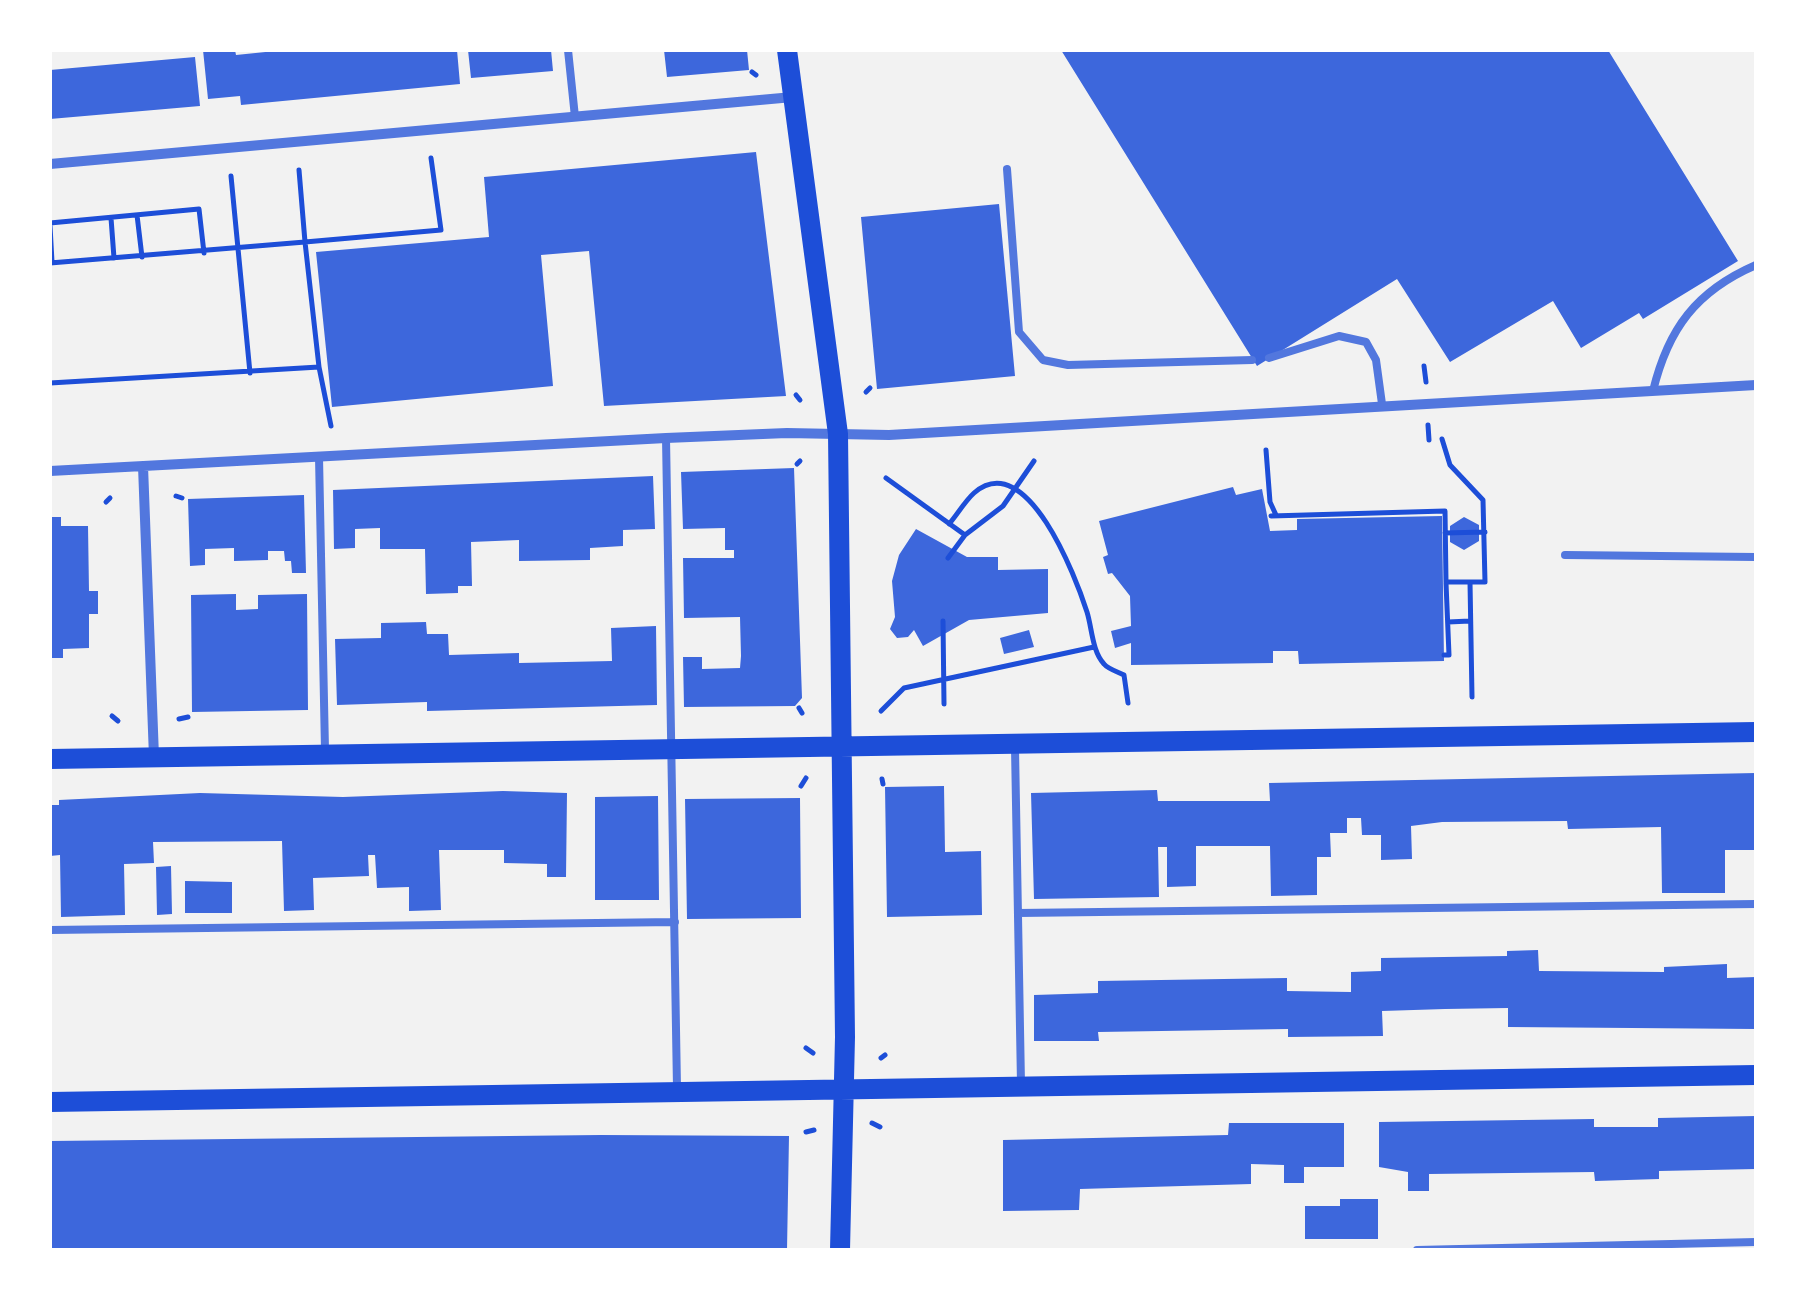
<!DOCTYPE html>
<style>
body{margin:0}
#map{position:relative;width:1806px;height:1300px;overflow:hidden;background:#f2f2f2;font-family:"DM Sans",sans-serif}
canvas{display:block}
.frame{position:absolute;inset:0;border:52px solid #fff;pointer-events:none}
</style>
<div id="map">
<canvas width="1806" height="1300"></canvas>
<div class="frame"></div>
</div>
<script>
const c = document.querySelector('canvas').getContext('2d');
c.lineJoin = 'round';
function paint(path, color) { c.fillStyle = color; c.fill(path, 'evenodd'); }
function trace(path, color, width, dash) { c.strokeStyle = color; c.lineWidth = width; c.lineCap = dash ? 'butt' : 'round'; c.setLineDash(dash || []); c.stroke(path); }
const building = new Path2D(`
 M 203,50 L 235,50 L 236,55 L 285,50 L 457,50 L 460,84 L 241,105 L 240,96 L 208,99 Z
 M 468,50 L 551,50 L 553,71 L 471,78 Z
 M 664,50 L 747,50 L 749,70 L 667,77 Z
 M 1061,50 L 1608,50 L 1738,261 L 1643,319 L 1639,313 L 1581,348 L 1553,301 L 1450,362 L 1397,279 L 1257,366 Z
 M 195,57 L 200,106 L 50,119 L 50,70 Z
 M 756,152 L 786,396 L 604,406 L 589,251 L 541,255 L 553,386 L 332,407 L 316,252 L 489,237 L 484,177 Z
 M 999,204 L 1015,376 L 877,389 L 861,217 Z
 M 794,468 L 802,698 L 795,706 L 684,707 L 683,657 L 702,657 L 702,669 L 740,668 L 741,656 L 740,617 L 684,618 L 683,558 L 734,558 L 734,550 L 725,550 L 725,528 L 683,529 L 681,472 Z
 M 653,476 L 655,529 L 623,530 L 623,546 L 590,548 L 590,560 L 519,561 L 519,540 L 471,542 L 472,586 L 458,586 L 458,593 L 426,594 L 425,549 L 380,549 L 380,528 L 355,529 L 355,548 L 334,549 L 333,490 Z
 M 1233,487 L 1236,495 L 1262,489 L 1270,531 L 1297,530 L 1297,519 L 1442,516 L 1444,661 L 1299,664 L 1298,651 L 1273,651 L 1273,663 L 1131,665 L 1131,643 L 1115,648 L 1111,631 L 1131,626 L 1130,596 L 1112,573 L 1108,574 L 1103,557 L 1108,555 L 1099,521 Z
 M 304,495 L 306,573 L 292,573 L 291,561 L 285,561 L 284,551 L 268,551 L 268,560 L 234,561 L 234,548 L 205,549 L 205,565 L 190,566 L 188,499 Z
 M 50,517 L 61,517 L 61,526 L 88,526 L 89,591 L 98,591 L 98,614 L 89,614 L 89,648 L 63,649 L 63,658 L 50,658 Z
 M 1464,517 L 1479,525 L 1479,541 L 1464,550 L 1450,542 L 1450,526 Z
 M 916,529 L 967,557 L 998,557 L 998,570 L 1048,569 L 1048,613 L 969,620 L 923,646 L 914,630 L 908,637 L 897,638 L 890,629 L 895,617 L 892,581 L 899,555 Z
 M 236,594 L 236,610 L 258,609 L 258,595 L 307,594 L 308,710 L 192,712 L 191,595 Z
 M 426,622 L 427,634 L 448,634 L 449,655 L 519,653 L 519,663 L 612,661 L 611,628 L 656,626 L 657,705 L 427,711 L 427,702 L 337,705 L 335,639 L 381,638 L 381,623 Z
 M 1029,630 L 1034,647 L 1004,654 L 1000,638 Z
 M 1756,773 L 1756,850 L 1725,850 L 1725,893 L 1662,893 L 1661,827 L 1568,829 L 1567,821 L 1442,822 L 1411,826 L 1412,859 L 1381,860 L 1381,835 L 1362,835 L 1361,818 L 1347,818 L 1347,833 L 1330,833 L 1331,857 L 1317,857 L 1317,895 L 1271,896 L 1270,846 L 1196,846 L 1196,886 L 1167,887 L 1167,847 L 1158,847 L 1159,897 L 1034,899 L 1031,793 L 1157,790 L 1158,801 L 1270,801 L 1269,783 Z
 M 944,786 L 945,852 L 981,851 L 982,915 L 887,917 L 885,787 Z
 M 503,791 L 567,793 L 566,877 L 547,877 L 547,864 L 504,863 L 504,850 L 439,850 L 441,910 L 409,911 L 409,887 L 377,888 L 375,855 L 368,855 L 369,876 L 313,878 L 314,910 L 284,911 L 282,841 L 153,842 L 154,863 L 124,864 L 125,915 L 61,917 L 60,855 L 50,856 L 50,805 L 59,805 L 59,800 L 200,793 L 343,797 Z
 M 658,796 L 659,900 L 595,900 L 595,797 Z
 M 800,798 L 801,918 L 687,919 L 685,799 Z
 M 171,866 L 172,914 L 157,915 L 156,867 Z
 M 185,881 L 232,882 L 232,913 L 185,913 Z
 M 1538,950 L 1539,971 L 1664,972 L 1664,967 L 1727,964 L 1727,978 L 1756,977 L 1756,1029 L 1508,1027 L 1508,1008 L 1445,1009 L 1382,1011 L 1383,1036 L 1288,1037 L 1288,1029 L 1098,1032 L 1099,1041 L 1034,1041 L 1034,995 L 1098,993 L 1098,981 L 1287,978 L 1287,991 L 1351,992 L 1351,972 L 1381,971 L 1381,958 L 1507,956 L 1507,951 Z
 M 1756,1116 L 1756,1169 L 1659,1171 L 1659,1179 L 1595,1181 L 1594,1172 L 1429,1174 L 1429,1191 L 1408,1191 L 1408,1172 L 1379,1167 L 1379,1122 L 1594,1119 L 1594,1127 L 1658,1127 L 1658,1118 Z
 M 1229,1123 L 1344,1123 L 1344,1167 L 1304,1167 L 1304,1183 L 1284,1183 L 1284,1165 L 1251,1164 L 1251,1184 L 1080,1189 L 1079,1210 L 1003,1211 L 1003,1140 L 1228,1135 Z
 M 601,1135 L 789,1136 L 787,1250 L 50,1250 L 50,1141 Z
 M 1340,1199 L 1378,1199 L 1378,1239 L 1305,1239 L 1305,1206 L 1340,1206 Z`);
const path = new Path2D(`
 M 752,72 L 756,75
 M 299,170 L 305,242 L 441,230 L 431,158
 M 231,176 L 250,373
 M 137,215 L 142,257
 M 111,218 L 114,258
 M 50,223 L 199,209 L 204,253
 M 50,226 L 52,262
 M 50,263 L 305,242 L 319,367 L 50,383
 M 1424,366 L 1426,382
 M 319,367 L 331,426
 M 866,392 L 870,388
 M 796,395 L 800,400
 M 1428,425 L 1429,440
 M 1266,450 L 1270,502 L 1276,515
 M 797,464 L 800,461
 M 886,478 L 965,535 L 1003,506 L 1034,461
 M 176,496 L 182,498
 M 106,502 L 110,498
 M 1271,516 L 1445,511 L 1446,582 L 1485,582 L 1483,500 L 1450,465 L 1442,439
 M 949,524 C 957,515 965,501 974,493 C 1027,447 1076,578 1087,612 C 1092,628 1092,651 1104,664 C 1108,669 1118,672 1124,675 L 1128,703
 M 1445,533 L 1485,532
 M 948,558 L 965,535
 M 1470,582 L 1472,697
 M 943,621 L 944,704
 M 1448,622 L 1470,621
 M 1444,655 L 1449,655 L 1446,583
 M 799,708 L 802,713
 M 881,711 L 904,688 L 1094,647
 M 112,716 L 118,721
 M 179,719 L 188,717
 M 882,779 L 883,784
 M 801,786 L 806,778
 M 806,1048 L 813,1053
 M 881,1058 L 885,1055
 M 872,1123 L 880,1127
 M 806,1132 L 814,1130`);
const service = new Path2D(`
 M 568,50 L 575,117
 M 1007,169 L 1019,332 L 1043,360 L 1068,365 L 1252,360
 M 1269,358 L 1339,336 L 1366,342 L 1376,360 L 1382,404
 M 1653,391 C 1668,329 1696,291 1756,265
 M 666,438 L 677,1088
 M 319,457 L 325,750
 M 1565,555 L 1756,557
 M 1015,748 L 1021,1084
 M 1018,913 L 1756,904
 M 50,930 L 675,922
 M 1417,1250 L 1756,1242`);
const minor = new Path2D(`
 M 50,164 L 793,97
 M 143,466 L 154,757
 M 50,471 L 666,438 L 787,433 L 889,435 L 1756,385`);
const secondary = new Path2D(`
 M 787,50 L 838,434 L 845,1037 L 840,1250
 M 50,759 L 1756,732
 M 50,1102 L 1756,1075`);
paint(building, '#3d67dc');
trace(path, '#1d4ed8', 5);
trace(service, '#5277de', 8);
trace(minor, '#5277de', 10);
trace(secondary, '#1d4ed8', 20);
</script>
